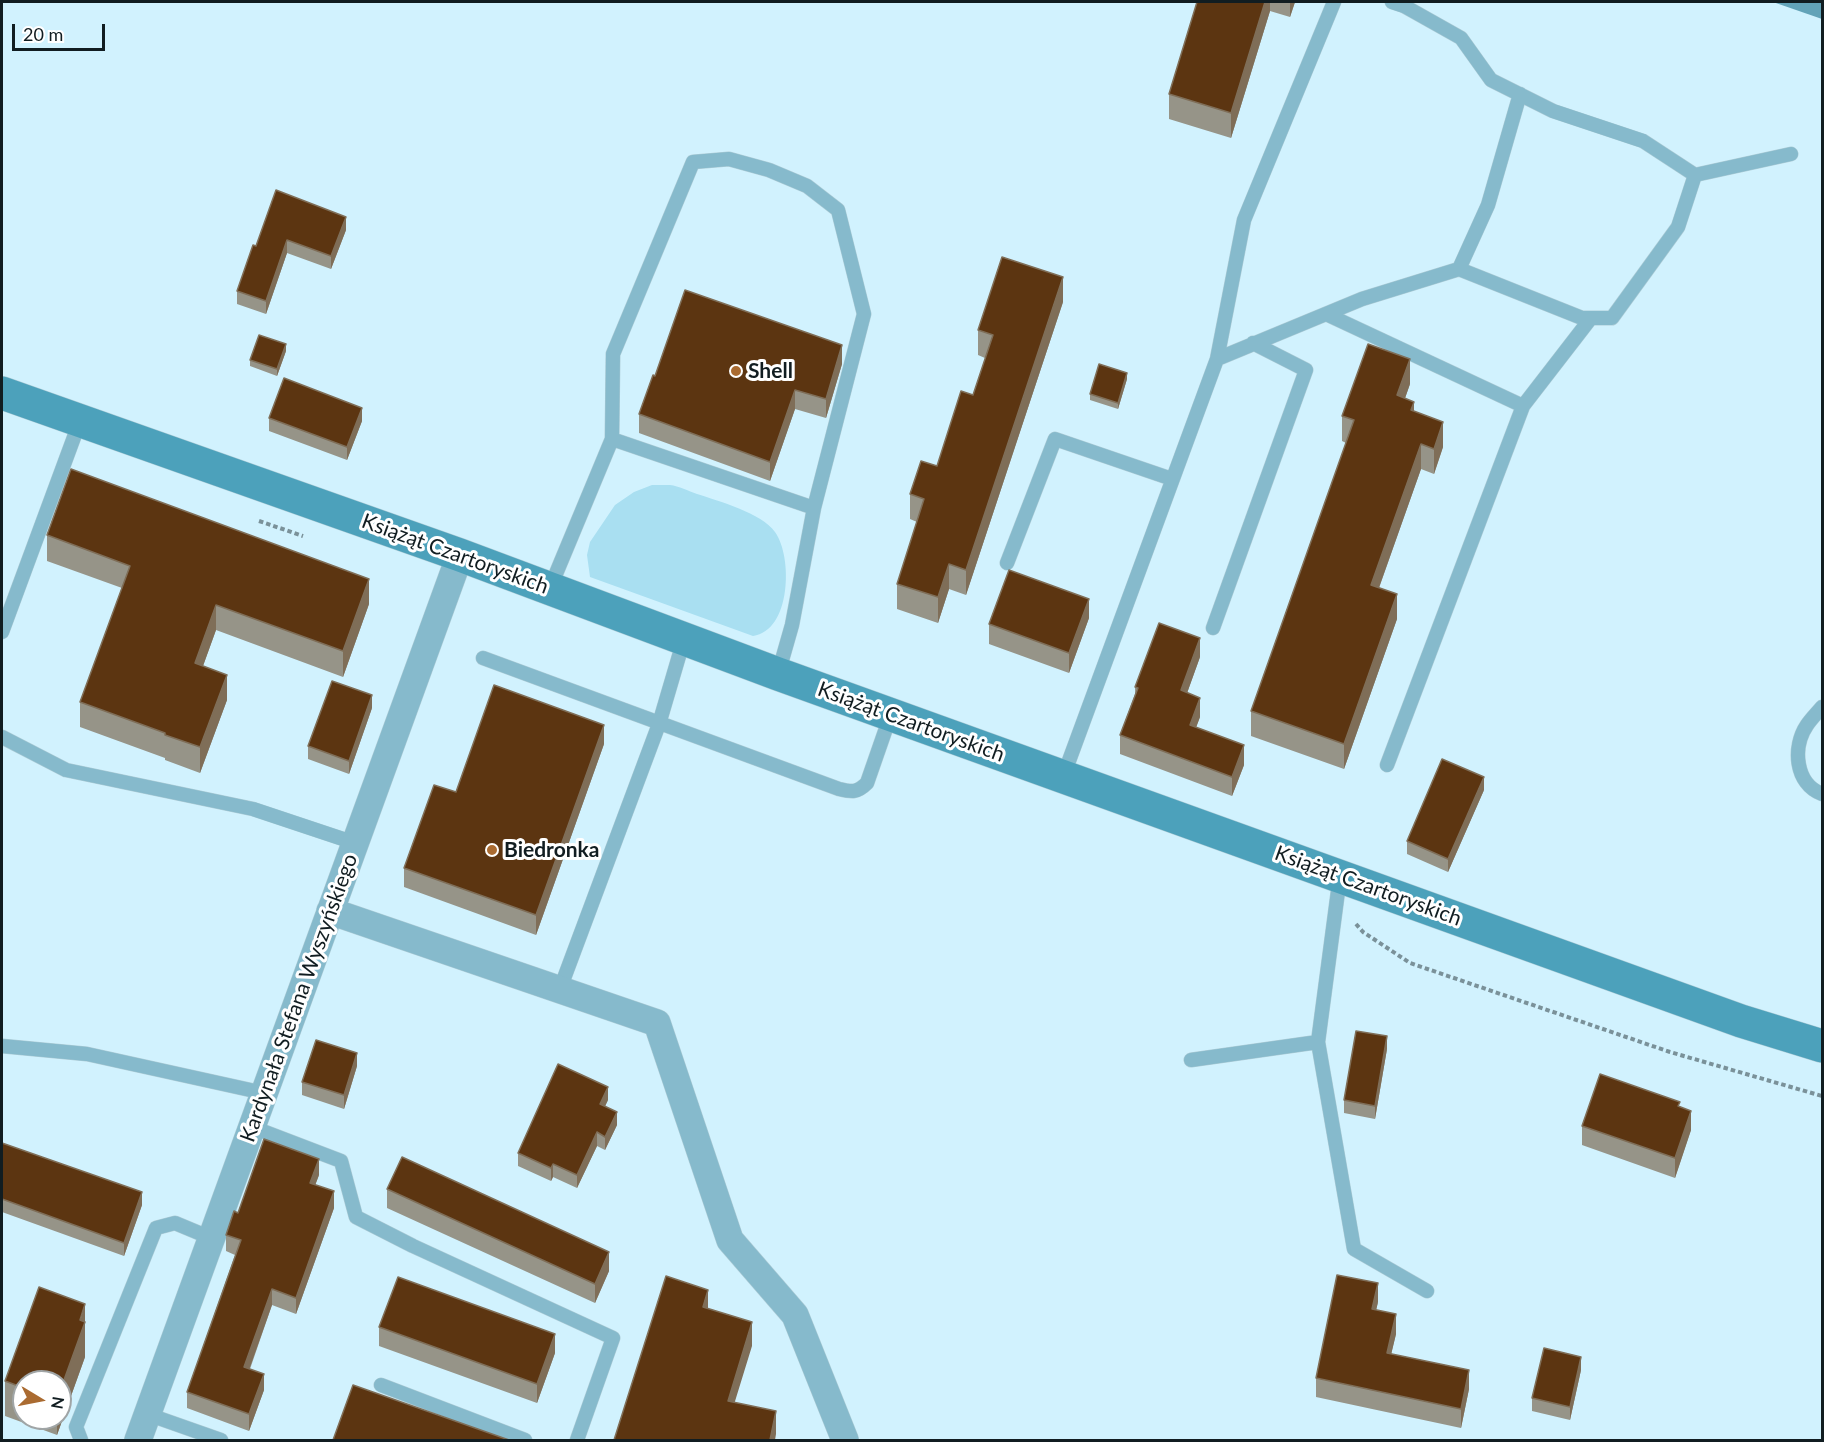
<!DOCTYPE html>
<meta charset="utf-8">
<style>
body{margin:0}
#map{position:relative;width:1824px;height:1442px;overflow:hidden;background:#d1f2fe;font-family:Lato,sans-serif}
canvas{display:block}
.frame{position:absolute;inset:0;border:3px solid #111d21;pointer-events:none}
.north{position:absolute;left:12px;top:1370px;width:60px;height:60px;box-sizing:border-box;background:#fff;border:2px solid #a0a5a6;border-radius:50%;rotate:100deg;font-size:16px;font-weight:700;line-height:24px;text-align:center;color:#111d21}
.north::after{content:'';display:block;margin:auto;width:21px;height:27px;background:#aa6b31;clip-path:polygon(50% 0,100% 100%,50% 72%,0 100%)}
.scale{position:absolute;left:12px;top:24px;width:93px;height:27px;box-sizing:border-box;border:3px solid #111d21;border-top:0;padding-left:8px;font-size:18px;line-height:21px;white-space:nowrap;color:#111d21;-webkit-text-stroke:4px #fff;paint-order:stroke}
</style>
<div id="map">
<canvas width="1824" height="1442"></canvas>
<div class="frame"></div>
<div class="north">N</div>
<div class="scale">20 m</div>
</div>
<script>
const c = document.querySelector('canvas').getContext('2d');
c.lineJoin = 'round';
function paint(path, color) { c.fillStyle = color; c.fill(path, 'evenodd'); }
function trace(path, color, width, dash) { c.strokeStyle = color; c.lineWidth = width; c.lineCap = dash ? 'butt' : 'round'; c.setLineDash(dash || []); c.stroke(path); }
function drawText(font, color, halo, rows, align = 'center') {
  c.font = font + ' Lato,sans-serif'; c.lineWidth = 6; c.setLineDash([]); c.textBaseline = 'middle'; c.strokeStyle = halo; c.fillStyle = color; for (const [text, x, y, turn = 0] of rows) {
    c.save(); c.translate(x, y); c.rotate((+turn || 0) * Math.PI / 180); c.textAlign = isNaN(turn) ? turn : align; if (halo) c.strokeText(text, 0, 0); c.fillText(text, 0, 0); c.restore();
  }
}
const green = new Path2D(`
 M 652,485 C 658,485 664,485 670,485 C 679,486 688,491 697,494 C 718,501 762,513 775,532 C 793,557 791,631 753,636 L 590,577 L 587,555 L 590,542 L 615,505 L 634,492 Z`);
const water = new Path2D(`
 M 1773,2 L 1822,2 L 1822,19 Z`);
const path = new Path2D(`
 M 259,521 L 303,536
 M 1356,924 L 1363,932 L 1410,963 L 1670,1052 L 1822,1096`);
const service = new Path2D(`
 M 1695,175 L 1791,154
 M 1459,269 L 1488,205 L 1520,94
 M 1326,314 L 1523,406
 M 1217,359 L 1362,299 L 1459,269 L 1582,318 L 1612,318 L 1678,227 L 1695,175 L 1643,141 L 1553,111 L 1491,80 L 1461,38 L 1404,6 L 1392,2
 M 612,439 L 814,508
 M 1007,563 L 1055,439 L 1172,479
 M 550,588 L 612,439 L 613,354 L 693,162 L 729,159 L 769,170 L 807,186 L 838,210 L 864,314 L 814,508 L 792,625 L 778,674
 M 1213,628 L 1306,370 L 1253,343
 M 2,632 L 80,421
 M 483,658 L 839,789 C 852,792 857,793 867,783 L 891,714
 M 1822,707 C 1817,713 1811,719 1807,725 C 1792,747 1795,784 1822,794
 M 2,737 L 66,770 L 253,809 L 355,843
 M 1387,765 L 1523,406 L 1591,318
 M 1063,777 L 1217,359 L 1244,220 L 1334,2
 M 1340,876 L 1318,1042 L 1354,1249 L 1427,1291
 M 560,989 L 659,724 L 684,639
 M 2,1046 L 87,1054 L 264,1093
 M 1191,1060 L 1318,1042
 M 252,1127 L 341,1161 L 356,1217 L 413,1246 L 613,1338 L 577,1440
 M 381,1385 L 525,1440
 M 147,1414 L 221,1440
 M 81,1440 L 76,1427 L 156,1228 L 175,1223 L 211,1238`);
const minor = new Path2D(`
 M 330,911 L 657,1023 L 730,1240 L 795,1315 L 845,1440
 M 138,1440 L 460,555`);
const secondary = new Path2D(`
 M 2,393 L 460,555 L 778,674 L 1741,1021 L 1822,1046`);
const wall = new Path2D(`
 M 1197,2 L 1295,2 L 1290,17 L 1270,11 L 1231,138 L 1169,119 L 1169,94 Z
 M 346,230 L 331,269 L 287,253 L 266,314 L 237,304 L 237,291 L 256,246 Z
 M 1063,302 L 966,595 L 949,589 L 938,623 L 897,609 L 897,584 L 917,522 L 910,519 L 910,494 L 937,466 L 973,395 L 985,358 L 978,355 L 978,330 Z
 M 286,351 L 277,376 L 250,366 L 250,360 Z
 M 842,364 L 826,418 L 795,409 L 770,481 L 639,433 L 639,414 L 655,376 Z
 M 1127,379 L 1118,409 L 1090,400 L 1090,394 Z
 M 1410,384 L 1405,398 L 1414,412 L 1443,447 L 1434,474 L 1421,469 L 1379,588 L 1397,619 L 1344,769 L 1251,736 L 1251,711 L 1346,443 L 1342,441 L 1342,416 Z
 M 269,418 L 362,421 L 347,460 L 269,431 Z
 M 47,535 L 369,604 L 343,677 L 216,630 L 203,666 L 227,700 L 200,773 L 165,760 L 165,758 L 80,727 L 80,702 L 122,588 L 47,561 Z
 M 1089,618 L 1069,673 L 989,644 L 989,624 Z
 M 1200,657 L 1187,693 L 1200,717 L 1196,727 L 1244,765 L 1232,796 L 1120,754 L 1120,735 L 1135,694 L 1135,687 Z
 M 372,708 L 349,774 L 308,759 L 308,746 Z
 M 604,744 L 536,935 L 404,887 L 404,868 L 456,792 Z
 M 1484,790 L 1448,872 L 1407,854 L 1407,841 Z
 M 1387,1049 L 1375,1119 L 1344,1113 L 1344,1100 Z
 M 357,1066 L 344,1109 L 302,1095 L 302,1082 Z
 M 608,1100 L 605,1106 L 617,1125 L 605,1150 L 597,1146 L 577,1188 L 553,1177 L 551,1181 L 518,1166 L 518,1153 Z
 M 1680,1106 L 1691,1130 L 1675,1178 L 1582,1145 L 1582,1126 Z
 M 2,1143 L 142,1205 L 124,1256 L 2,1212 Z
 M 319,1175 L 315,1185 L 334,1208 L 296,1314 L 272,1305 L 250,1369 L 264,1390 L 249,1431 L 187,1408 L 187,1392 L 235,1255 L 226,1251 L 226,1235 L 238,1213 Z
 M 387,1189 L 609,1271 L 595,1303 L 387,1208 Z
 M 1378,1302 L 1376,1310 L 1396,1334 L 1391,1354 L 1469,1389 L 1461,1428 L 1316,1397 L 1316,1378 Z
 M 379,1327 L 555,1353 L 537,1403 L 379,1346 Z
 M 85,1339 L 85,1357 L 57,1435 L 5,1416 L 5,1381 ZM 24,1382 L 60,1382 L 60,1418 L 24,1418 Z
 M 1581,1370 L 1570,1420 L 1532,1411 L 1532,1398 Z`);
const shadedWall = new Path2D(`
 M 1265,2 L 1270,2 L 1270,11 L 1231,138 L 1231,113 Z
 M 1290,2 L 1295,2 L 1290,17 Z
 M 346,217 L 346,230 L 331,269 L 331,256 Z
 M 287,240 L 287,253 L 266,314 L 266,301 Z
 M 1063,277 L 1063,302 L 966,595 L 966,570 Z
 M 286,344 L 286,351 L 277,376 L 277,369 Z
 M 842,345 L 842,364 L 826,418 L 826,399 Z
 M 1410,359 L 1410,384 L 1397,421 L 1397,395 Z
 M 1127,373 L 1127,379 L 1118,409 L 1118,403 Z
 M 795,390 L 795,409 L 770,481 L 770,462 Z
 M 1414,402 L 1414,427 L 1411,410 Z
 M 362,408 L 362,421 L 347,460 L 347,447 Z
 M 1443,422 L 1443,447 L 1434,474 L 1434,449 Z
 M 1421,444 L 1421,469 L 1371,610 L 1371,585 Z
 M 949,564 L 949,589 L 938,623 L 938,597 Z
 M 369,579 L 369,604 L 343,677 L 343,651 Z
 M 1397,594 L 1397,619 L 1344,769 L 1344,744 Z
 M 1089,599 L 1089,618 L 1069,673 L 1069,653 Z
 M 216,605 L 216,630 L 195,688 L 195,663 Z
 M 1200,638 L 1200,657 L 1181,710 L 1181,690 Z
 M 227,675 L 227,700 L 200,773 L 200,747 Z
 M 372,695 L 372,708 L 349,774 L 349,761 Z
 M 1200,698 L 1200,717 L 1190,744 L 1190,725 Z
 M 604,725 L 604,744 L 536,935 L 536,915 Z
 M 1244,745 L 1244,765 L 1232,796 L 1232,777 Z
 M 1484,777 L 1484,790 L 1448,872 L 1448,859 Z
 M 1387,1036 L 1387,1049 L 1375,1119 L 1375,1106 Z
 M 357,1053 L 357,1066 L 344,1109 L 344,1095 Z
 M 608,1087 L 608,1100 L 600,1117 L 600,1104 Z
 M 1691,1111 L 1691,1130 L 1675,1178 L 1675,1158 Z
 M 617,1112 L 617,1125 L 605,1150 L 605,1137 Z
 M 597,1132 L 597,1146 L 577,1188 L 577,1175 Z
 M 319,1159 L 319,1175 L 310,1199 L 310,1183 Z
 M 553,1164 L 553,1177 L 551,1181 L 551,1168 Z
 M 334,1191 L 334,1208 L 296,1314 L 296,1298 Z
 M 142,1192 L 142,1205 L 124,1256 L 124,1243 Z
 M 609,1252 L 609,1271 L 595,1303 L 595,1284 Z
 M 1378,1283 L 1378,1302 L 1372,1328 L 1372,1309 Z
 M 272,1289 L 272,1305 L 244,1384 L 244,1367 Z
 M 708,1290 L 708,1313 L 703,1307 Z
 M 85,1304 L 85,1357 L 57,1435 L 57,1418 L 60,1418 L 60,1391 Z
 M 1396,1314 L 1396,1334 L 1387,1372 L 1387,1353 Z
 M 752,1322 L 752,1346 L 728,1424 L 728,1401 Z
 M 555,1334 L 555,1353 L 537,1403 L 537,1384 Z
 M 1581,1357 L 1581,1370 L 1570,1420 L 1570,1407 Z
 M 1469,1370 L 1469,1389 L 1461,1428 L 1461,1409 Z
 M 264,1374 L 264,1390 L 249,1431 L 249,1414 Z
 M 776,1411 L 776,1434 L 775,1440 L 770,1440 Z`);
const building = new Path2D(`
 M 1197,2 L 1265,2 L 1231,113 L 1169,94 Z
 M 276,190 L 346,217 L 331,256 L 287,240 L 266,301 L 237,291 L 253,245 L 256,246 Z
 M 1002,257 L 1063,277 L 966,570 L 949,564 L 938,597 L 897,584 L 924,499 L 910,494 L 921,461 L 937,466 L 961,391 L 973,395 L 993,335 L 978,330 Z
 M 685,290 L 842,345 L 826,399 L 795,390 L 770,462 L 639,414 L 653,375 L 655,376 Z
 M 259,335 L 286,344 L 277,369 L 250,360 Z
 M 1368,344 L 1410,359 L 1397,395 L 1414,402 L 1411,410 L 1443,422 L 1434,449 L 1421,444 L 1371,585 L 1397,594 L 1344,744 L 1251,711 L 1354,420 L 1342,416 Z
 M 1099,364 L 1127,373 L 1118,403 L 1090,394 Z
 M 284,378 L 362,408 L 347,447 L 269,418 Z
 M 71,469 L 369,579 L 343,651 L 216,605 L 195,663 L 227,675 L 200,747 L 165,735 L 165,733 L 80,702 L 130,566 L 47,535 Z
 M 1009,570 L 1089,599 L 1069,653 L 989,624 Z
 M 1159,623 L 1200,638 L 1181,690 L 1200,698 L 1190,725 L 1244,745 L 1232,777 L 1120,735 L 1138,688 L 1135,687 Z
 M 332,681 L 372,695 L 349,761 L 308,746 Z
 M 494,685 L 604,725 L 536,915 L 404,868 L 434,785 L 456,792 Z
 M 1442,759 L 1484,777 L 1448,859 L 1407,841 Z
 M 1356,1031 L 1387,1036 L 1375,1106 L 1344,1100 Z
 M 316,1040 L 357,1053 L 344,1095 L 302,1082 Z
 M 558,1064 L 608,1087 L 600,1104 L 617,1112 L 605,1137 L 597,1132 L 577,1175 L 553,1164 L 551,1168 L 518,1153 Z
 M 1600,1074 L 1680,1102 L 1678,1106 L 1691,1111 L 1675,1158 L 1582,1126 Z
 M 264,1139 L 319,1159 L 310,1183 L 334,1191 L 296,1298 L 272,1289 L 244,1367 L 264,1374 L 249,1414 L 187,1392 L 241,1240 L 226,1235 L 234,1211 L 238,1213 Z
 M 2,1143 L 142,1192 L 124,1243 L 2,1199 Z
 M 402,1157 L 609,1252 L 595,1284 L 387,1189 Z
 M 1337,1275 L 1378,1283 L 1372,1309 L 1396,1314 L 1387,1353 L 1469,1370 L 1461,1409 L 1316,1378 Z
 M 666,1276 L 708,1290 L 703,1307 L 752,1322 L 728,1401 L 776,1411 L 770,1440 L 614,1440 Z
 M 398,1277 L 555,1334 L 537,1384 L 379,1327 Z
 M 39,1287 L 85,1304 L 80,1320 L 85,1322 L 60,1391 L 60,1382 L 24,1382 L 24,1388 L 5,1381 Z
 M 1544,1348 L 1581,1357 L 1570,1407 L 1532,1398 Z
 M 353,1385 L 509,1440 L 333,1440 Z`);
const markers = [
 [736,371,6,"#aa6b31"],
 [492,850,6,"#aa6b31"]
];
const poiNames = [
 ["Shell",748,371],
 ["Biedronka",504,850]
];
const streetNames = [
 ["Książąt Czartoryskich",455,554,20],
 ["Książąt Czartoryskich",911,722,20],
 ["Książąt Czartoryskich",1368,886,20],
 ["Kardynała Stefana Wyszyńskiego",299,998,-70]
];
paint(green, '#a9dff1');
paint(water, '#62a3b8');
trace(service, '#aeccd6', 15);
trace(minor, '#aeccd6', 28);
trace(secondary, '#aeccd6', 34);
trace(path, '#7a9199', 4, [4.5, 3]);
trace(service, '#86bacc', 14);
trace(minor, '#86bacc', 27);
trace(secondary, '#4ca1bb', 33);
paint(wall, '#969488');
paint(shadedWall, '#7f6e58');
paint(building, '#5c3511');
trace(building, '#7f6e58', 1.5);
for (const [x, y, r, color] of markers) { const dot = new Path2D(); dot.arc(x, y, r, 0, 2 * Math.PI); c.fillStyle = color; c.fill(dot); trace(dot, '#fff', 2); }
drawText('bold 21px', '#111d21', '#fff', poiNames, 'left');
drawText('21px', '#111d21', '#fff', streetNames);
</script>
